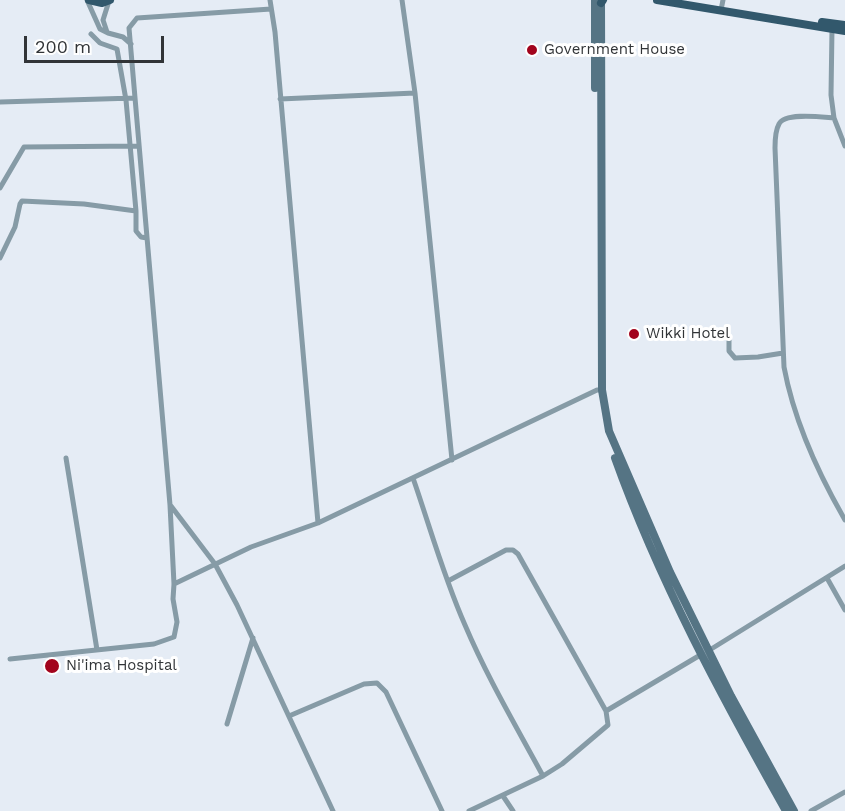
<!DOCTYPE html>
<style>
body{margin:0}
#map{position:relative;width:845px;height:811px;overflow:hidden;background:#e5ecf5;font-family:"Work Sans",sans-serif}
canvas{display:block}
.scale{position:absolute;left:24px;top:36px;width:140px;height:27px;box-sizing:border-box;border:3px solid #313437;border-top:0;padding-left:8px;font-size:18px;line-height:21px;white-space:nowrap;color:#313437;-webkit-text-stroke:4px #fff;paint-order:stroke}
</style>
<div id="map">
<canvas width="845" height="811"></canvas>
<div class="scale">200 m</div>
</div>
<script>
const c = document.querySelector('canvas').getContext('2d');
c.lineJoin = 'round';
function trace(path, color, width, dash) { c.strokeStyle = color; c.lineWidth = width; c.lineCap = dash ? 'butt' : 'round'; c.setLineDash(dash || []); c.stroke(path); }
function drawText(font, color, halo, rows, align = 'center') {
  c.font = font + ' "Work Sans",sans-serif'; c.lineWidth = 6; c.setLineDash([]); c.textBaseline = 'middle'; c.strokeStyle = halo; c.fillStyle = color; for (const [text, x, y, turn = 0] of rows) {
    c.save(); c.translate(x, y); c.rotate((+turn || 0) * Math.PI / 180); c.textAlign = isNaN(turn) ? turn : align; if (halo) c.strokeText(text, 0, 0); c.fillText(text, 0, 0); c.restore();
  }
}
const street = new Path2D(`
 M 87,0 L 100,29 L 108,33 L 123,37 L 131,44
 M 270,0 L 275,32 L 318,523
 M 402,0 L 415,93 L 452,460
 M 721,10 L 723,0
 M 832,29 L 831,95 L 834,118 L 845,146
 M 107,32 L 103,20 L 109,1
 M 91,34 L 100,43 L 117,49 L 126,100 L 136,211
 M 280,99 L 415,93
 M 0,102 L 135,98
 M 834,118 C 821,117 785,112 779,124 C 775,131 775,140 775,148 L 784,367 C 794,421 818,473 845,520
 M 0,188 L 24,147 L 139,146
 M 0,258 L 15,227 L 20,204 L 22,201 L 84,204 L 136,211 L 136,231 L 141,237 L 147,238
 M 729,336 L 729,351 L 735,358 L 758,357 L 783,353
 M 66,458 L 97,650
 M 413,478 C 430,527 444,578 465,625 C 487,677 516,726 543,776
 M 171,506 L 215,564 L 237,605 L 333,811
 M 827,578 L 845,610
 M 448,581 L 506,550 L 513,550 L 518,554 L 606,711 L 608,725 L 562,764 L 543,776 L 469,811
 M 174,584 L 251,547 L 318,523 L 597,390 L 602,390
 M 708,651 L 845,566
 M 10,659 L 154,644 L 174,637 L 177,622 L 173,599 L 174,584 L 170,505 L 129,28 L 137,18 L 271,9
 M 606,711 L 702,654
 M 289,716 L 364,684 L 377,683 L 386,692 L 442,811
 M 227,724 L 253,638
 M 503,796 L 513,811
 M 811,811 L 845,792`);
const secondary = new Path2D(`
 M 595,0 L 595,88
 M 601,0 L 602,390 L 609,431 L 670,572 L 731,696 L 794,811
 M 615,458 C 659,581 722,697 786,811`);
const primary = new Path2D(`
 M 89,0 L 102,3 L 110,0
 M 657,0 L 845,31
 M 601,3 L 603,0
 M 822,22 L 845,25`);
const markers = [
 [532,50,6,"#a2041d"],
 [634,334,6,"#a2041d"],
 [52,666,8,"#a2041d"]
];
const poiNames = [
 ["Government House",544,50],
 ["Wikki Hotel",646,334],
 ["Ni'ima Hospital",66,666]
];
trace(street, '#869ba6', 5);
trace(secondary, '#557484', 8);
trace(primary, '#32586c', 8);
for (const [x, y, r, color] of markers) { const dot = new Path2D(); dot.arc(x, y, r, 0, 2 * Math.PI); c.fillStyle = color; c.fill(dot); trace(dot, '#fff', 2); }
drawText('15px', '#313437', '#fff', poiNames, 'left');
</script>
